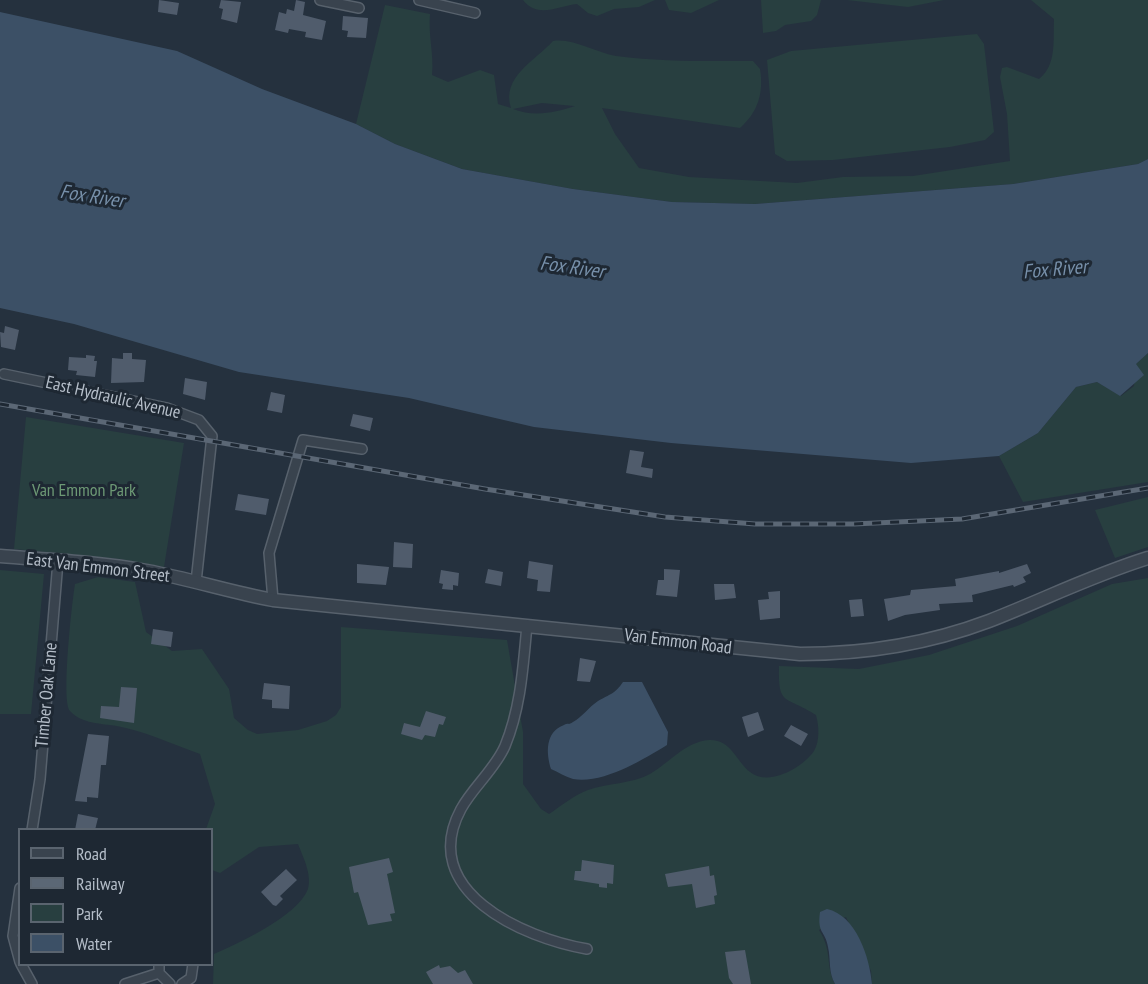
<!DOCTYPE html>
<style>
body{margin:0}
#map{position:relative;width:1148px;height:984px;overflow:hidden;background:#25313e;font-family:"PT Sans Narrow",sans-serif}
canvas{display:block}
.legend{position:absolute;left:18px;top:828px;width:195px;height:138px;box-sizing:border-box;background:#1e2833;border:2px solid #5a646f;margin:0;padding:8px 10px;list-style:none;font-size:18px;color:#b5bec9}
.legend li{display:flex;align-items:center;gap:12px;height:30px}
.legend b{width:30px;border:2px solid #5a646f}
</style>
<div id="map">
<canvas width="1148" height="984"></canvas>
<ul class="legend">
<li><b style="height:8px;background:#39434e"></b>Road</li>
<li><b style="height:8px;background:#5b6775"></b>Railway</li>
<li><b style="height:16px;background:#283f40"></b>Park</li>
<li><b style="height:16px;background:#3c5066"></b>Water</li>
</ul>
</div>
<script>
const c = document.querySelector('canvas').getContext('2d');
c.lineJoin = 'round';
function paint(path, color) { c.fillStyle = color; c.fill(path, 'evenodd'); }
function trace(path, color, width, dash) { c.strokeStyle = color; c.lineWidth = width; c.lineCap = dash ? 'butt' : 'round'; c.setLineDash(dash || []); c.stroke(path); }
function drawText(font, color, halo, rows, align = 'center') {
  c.font = font + ' "PT Sans Narrow",sans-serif'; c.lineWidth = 6; c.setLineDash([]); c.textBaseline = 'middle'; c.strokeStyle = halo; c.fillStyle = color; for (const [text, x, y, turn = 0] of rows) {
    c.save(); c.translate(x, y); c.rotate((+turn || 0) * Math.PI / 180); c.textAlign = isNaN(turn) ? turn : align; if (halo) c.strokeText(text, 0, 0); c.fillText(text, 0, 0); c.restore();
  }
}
const green = new Path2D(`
 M 523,0 L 655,0 L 639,7 L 614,9 L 597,16 L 588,13 L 577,4 C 558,6 538,19 523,0 Z
 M 665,0 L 719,0 L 691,13 L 669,10 Z
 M 761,0 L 821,0 L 817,15 L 811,21 L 785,25 L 776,31 L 763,33 Z
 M 847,0 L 944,0 L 908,7 Z
 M 1031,0 L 1148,0 L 1148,159 L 1138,164 L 1013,184 L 755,204 L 672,202 L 573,189 L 462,169 L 395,144 L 356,124 L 385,5 L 430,14 C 428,35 434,54 432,75 L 448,82 L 480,70 L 494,75 L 498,104 L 511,108 C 501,77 535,61 553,41 C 574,38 596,53 616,56 C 662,62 707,61 753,61 L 760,69 C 764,93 758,112 740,128 L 602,108 L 615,134 L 639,168 L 689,177 L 797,183 L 843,177 L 913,176 L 1010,161 L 1007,114 L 1000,77 L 1002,68 L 1007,67 L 1039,79 C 1057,65 1053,40 1054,19 ZM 542,103 L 574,106 L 575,106 C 554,113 534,117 513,109 Z
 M 977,34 L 984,44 L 994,132 L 985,140 L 950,147 L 833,160 L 787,161 L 775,154 L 767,60 L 791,51 Z
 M 1148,353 L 1148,482 L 1023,502 L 999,456 L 1038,433 L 1076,387 L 1097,382 L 1121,396 L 1134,386 L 1136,364 Z
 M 26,417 L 184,443 L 164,567 L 120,559 L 14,549 Z
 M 1148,497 L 1148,547 L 1115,558 L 1095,510 Z
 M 0,570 L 44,574 L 31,714 L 0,714 Z
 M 98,577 L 135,582 L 146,632 L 172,651 L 202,649 L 229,689 L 234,718 L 248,730 L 257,734 L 298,730 L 327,721 L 336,715 L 341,707 L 341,627 L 507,640 L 523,732 L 523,784 L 541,809 L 549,814 C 561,806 574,795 588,790 C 607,783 632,784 650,774 C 669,763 685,742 709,740 C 731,739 736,761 750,772 C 769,787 802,768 814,751 C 820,741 819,726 816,715 C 785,695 778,707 779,666 L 859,669 L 929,655 L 1017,626 L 1112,584 L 1148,578 L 1148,984 L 872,984 L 871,971 L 846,917 L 819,930 C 833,952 825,965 835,984 L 213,984 L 214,954 C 239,943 298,916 308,889 C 312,874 303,857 298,844 L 259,847 L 220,873 L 212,870 L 212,830 L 206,829 L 215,804 L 200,754 C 175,745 151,734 126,728 C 109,723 83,726 70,711 C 61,701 72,602 75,584 Z`);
const water = new Path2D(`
 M 0,12 L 177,51 L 262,89 L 356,124 L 395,144 L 462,169 L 573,189 L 672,202 L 755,204 L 1013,184 L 1138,164 L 1148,159 L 1148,353 L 1136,364 L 1144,375 L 1120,396 L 1097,382 L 1076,387 L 1038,433 L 999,456 L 911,463 L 671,443 L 534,427 L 409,398 L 239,372 L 74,324 L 0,308 Z
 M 623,682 L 642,682 L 668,732 L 667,745 C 642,760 604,784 573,779 C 566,777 558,772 551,769 C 546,753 545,732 564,725 C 570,722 567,726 573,722 C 582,717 589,707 598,701 C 610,694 615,694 623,682 Z
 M 827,909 C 856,915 870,958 872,984 L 835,984 C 828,972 831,960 828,947 C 825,930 817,934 820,912 Z`);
const building = new Path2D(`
 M 159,0 L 179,3 L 177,15 L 158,12 Z
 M 221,0 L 241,2 L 237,23 L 221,19 L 223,9 L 219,8 Z
 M 296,0 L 305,2 L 303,15 L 326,21 L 322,40 L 305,37 L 306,32 L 289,29 L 288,33 L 275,30 L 279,12 L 286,14 L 287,9 L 294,11 Z
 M 343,16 L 368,18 L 366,38 L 347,37 L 348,31 L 342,30 Z
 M 5,326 L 19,330 L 15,350 L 1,347 L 0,332 L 4,333 Z
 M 123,353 L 132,353 L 132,359 L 146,360 L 144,382 L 111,383 L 112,358 L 123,359 Z
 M 86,355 L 95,356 L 94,361 L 97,361 L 95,377 L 76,375 L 77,371 L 68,370 L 69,357 L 86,358 Z
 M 185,378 L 207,382 L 205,400 L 183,394 Z
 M 271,392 L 285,395 L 282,413 L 267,410 Z
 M 353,414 L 373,418 L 370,431 L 350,426 Z
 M 630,450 L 644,452 L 641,467 L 653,469 L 652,478 L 626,473 Z
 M 238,494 L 269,499 L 266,515 L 235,510 Z
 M 394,542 L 413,544 L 412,568 L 393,567 Z
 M 529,561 L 553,565 L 550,592 L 537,591 L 538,580 L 527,578 Z
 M 357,564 L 389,567 L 386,585 L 357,583 Z
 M 1027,564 L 1031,573 L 1023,577 L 1026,582 L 1014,587 L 1013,585 L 972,595 L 973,602 L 939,604 L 940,610 L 905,615 L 888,621 L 884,599 L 910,595 L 911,590 L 956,586 L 955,579 L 999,571 L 999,573 Z
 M 488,569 L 503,572 L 501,586 L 485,583 Z
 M 664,569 L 680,570 L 677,597 L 656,595 L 658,580 L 664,580 Z
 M 441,570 L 459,573 L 458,586 L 453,585 L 453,590 L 442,589 L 443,584 L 439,583 Z
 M 714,584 L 734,584 L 736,598 L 715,600 Z
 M 780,591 L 780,618 L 760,620 L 758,600 L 769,599 L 768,592 Z
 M 862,599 L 864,616 L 851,617 L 849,600 Z
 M 153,629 L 173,632 L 171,647 L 151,644 Z
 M 580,658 L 596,661 L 590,682 L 577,681 Z
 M 264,683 L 290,686 L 289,709 L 272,708 L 272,700 L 262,699 Z
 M 121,687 L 137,688 L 134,723 L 100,718 L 101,706 L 119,707 Z
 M 426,711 L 446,717 L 443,725 L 439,724 L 435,737 L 425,735 L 422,740 L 401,734 L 404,723 L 420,727 Z
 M 758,712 L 764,730 L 748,737 L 742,717 Z
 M 791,725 L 808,734 L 801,746 L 784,736 Z
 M 88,734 L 109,736 L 106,765 L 101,765 L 98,798 L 87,797 L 87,802 L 75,801 Z
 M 78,814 L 98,818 L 95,830 L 75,830 Z
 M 389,858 L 393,872 L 387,874 L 395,913 L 390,914 L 392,921 L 368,925 L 358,892 L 354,893 L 349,867 Z
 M 582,860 L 614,865 L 613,884 L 607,883 L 607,888 L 599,887 L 599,884 L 574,880 L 575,871 L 581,871 Z
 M 709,866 L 710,876 L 714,875 L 717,895 L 714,896 L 715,904 L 696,908 L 692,884 L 668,887 L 665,874 Z
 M 286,869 L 297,880 L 280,896 L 283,899 L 276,906 L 273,905 L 261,892 Z
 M 745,950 L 751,984 L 733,984 L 729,978 L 725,952 Z
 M 439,965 L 440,968 L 450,966 L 458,973 L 465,970 L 473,984 L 433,984 L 426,972 Z`);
const minor = new Path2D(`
 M 320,0 L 359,8
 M 419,0 L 475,13
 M 4,374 L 167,408 L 199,420 L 212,436 L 196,582
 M 273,600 L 269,553 L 303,440 L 362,449
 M 527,625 C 523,667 521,707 505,746 C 495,769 473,787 461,809 C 417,891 523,938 587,949
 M 32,830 L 40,779 L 58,561
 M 20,888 L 13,936 L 20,962
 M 21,964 L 32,984
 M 159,964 L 159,973 L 170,984
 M 125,984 L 159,973
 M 182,984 L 191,978 L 193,964`);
const tertiary = new Path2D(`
 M 0,556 C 49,560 99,562 147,571 C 190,579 230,592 273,600 L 800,654 C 865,654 928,644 989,621 C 1043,600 1093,575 1148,558`);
const rail = new Path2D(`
 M 0,404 L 485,489 L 665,517 L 755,524 L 854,524 L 962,519 L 1148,488`);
const streetNames = [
 ["East Hydraulic Avenue",113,398,13],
 ["East Van Emmon Street",98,568,7],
 ["Van Emmon Road",678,642,7],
 ["Timber Oak Lane",47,695,-85]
];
const parkNames = [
 ["Van Emmon Park",84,491]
];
const waterNames = [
 ["Fox River",92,197,9],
 ["Fox River",572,268,8],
 ["Fox River",1055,270,-5]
];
paint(green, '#283f40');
paint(water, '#3c5066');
paint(building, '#505c6c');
trace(minor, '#57616c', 12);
trace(tertiary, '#57616c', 15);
trace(minor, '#39434e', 9);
trace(tertiary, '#39434e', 12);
trace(rail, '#5b6775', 5);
trace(rail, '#1e2833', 3, [9]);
drawText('18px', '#b5bec9', '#1e2833', streetNames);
drawText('18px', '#6d9975', '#1e2833', parkNames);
drawText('italic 20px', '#7790aa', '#1e2833', waterNames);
</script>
